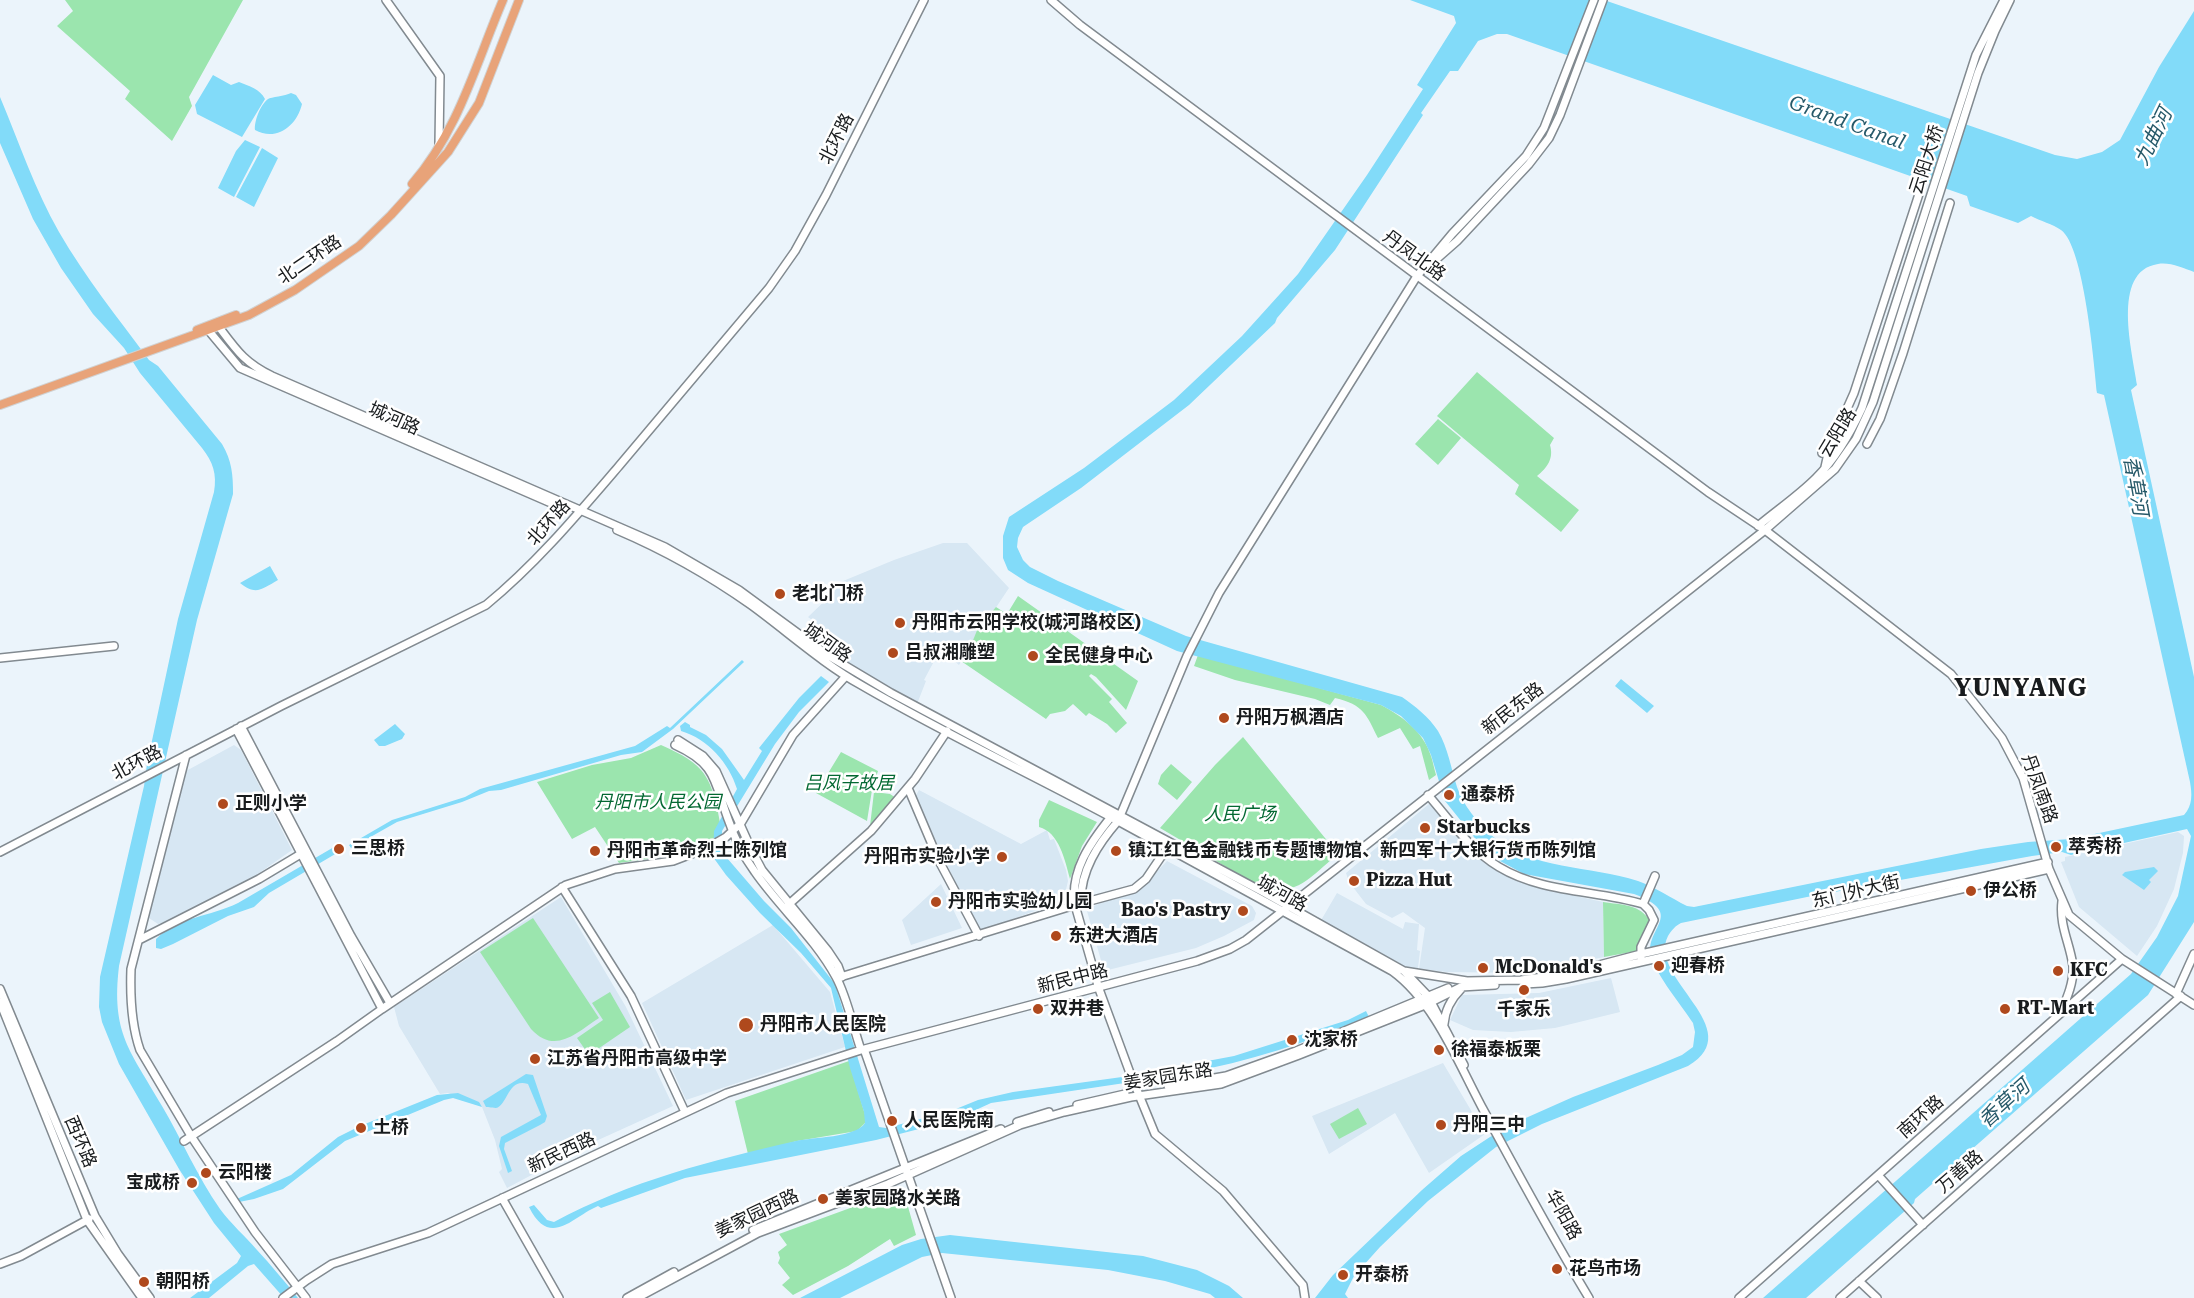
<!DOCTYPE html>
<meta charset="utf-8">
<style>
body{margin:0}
canvas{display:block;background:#ebf4fb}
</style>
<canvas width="2194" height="1298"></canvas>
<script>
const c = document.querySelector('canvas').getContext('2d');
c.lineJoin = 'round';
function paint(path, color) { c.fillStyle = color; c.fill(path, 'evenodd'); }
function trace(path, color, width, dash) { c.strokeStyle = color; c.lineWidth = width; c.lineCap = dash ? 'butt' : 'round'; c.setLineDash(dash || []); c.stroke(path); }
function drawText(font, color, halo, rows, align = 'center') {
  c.font = font + ' "Roboto Serif","Noto Sans SC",serif'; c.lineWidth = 5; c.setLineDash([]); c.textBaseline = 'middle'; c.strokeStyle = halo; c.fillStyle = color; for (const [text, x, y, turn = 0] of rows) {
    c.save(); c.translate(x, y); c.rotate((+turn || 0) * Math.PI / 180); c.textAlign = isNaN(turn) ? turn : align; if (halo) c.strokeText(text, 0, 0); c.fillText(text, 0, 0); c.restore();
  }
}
const built = new Path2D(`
 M 943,543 L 967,543 L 1009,588 L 991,615 L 979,628 L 969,650 L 959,665 L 942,651 L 939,652 L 924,680 L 926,681 L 917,704 L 832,653 L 840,641 L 808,617 L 835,591 L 831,586 L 894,560 Z
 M 234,745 L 241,750 L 292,850 L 255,876 L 165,922 L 158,924 L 149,918 L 168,837 L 186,771 Z
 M 919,790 L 1021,844 L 1047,830 L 1050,840 L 1054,839 L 1066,870 L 1068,881 L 1065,894 L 1058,902 L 979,932 L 915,797 Z
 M 1429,804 L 1469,849 L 1483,862 L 1500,873 L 1535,887 L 1603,902 L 1604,957 L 1526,973 L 1447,972 L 1419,969 L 1425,928 L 1403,912 L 1392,918 L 1366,904 L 1349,882 L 1346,873 Z
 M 2178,832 L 2184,836 L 2183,853 L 2174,889 L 2157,926 L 2137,956 L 2079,907 L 2061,862 L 2065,861 L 2065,857 Z
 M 1167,861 L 1252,906 L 1256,913 L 1254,920 L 1224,936 L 1196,948 L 1104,971 L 1087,911 L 1089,908 L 1143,886 Z
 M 941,884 L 962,928 L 911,945 L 902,920 Z
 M 1337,893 L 1403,929 L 1405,922 L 1419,924 L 1417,950 L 1420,951 L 1418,968 L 1402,968 L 1320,922 Z
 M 561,897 L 626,1007 L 673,1106 L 596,1141 L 507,1188 L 499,1172 L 502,1169 L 495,1140 L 482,1107 L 448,1093 L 440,1094 L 399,1026 L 394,1007 Z
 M 773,925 L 830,992 L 845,1047 L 686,1100 L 642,1003 Z
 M 1611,978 L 1620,1012 L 1555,1028 L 1511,1032 L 1473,1030 L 1450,1020 L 1462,995 L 1539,993 Z
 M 1443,1063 L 1485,1134 L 1429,1173 L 1395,1113 L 1329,1154 L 1312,1116 Z`);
const green = new Path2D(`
 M 65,0 L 243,0 L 189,97 L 192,106 L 172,141 L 125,99 L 130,91 L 57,26 L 73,11 Z
 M 1477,372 L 1554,438 L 1550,445 C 1554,459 1547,468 1537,476 L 1579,510 L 1561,532 L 1515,494 L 1519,485 L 1437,416 Z
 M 1438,419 L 1461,438 L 1438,465 L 1415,444 Z
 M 1018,596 L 1138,681 L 1126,710 L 1096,677 L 1091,674 L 1089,676 L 1112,699 L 1109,702 L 1127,723 L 1116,733 L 1107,724 L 1089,713 L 1086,716 L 1073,704 L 1065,711 L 1050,714 L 1046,719 L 961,661 L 969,650 L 978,628 L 996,607 L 1007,614 Z
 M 1198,655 L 1381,705 C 1403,717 1423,731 1431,756 C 1433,762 1434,768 1436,775 L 1429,780 L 1420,746 L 1413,749 L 1400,728 L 1378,738 C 1366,714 1364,705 1335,698 L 1330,705 L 1315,699 L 1235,680 L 1194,666 Z
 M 1243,737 L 1338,854 C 1311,876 1294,901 1257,885 L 1160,828 L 1215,765 Z
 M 661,745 C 674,751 691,758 701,770 C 715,786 718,813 722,833 L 699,847 L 675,855 L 619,863 L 595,827 L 572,839 L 537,782 L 592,765 L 631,758 Z
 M 841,752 L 878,771 L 872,790 L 867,821 L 816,793 Z
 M 1171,764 L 1192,782 L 1177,800 L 1158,784 L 1161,775 Z
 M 874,792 L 890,794 L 896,798 L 870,826 Z
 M 1049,800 L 1097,822 L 1082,846 L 1070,879 C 1065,860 1059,832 1039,827 L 1039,820 Z
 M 1603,902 C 1622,905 1640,904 1650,921 L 1637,951 L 1604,957 Z
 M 533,918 L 599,1018 C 576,1033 555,1055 531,1029 L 480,952 Z
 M 610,992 L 630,1027 L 589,1055 L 577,1038 L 603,1020 L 592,1003 Z
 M 849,1061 L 866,1118 L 865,1123 L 857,1131 L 797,1141 L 748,1154 L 735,1101 Z
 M 1358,1108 L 1367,1124 L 1339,1139 L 1330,1124 Z
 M 894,1192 L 905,1196 L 916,1235 L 894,1246 L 890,1239 L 848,1266 L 793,1295 L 782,1285 L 790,1278 L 778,1263 L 780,1258 L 778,1252 L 787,1245 L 779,1234 Z`);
const water = new Path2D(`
 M 1410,0 L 1604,0 L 2055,155 L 2077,159 L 2102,152 L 2120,140 L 2159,67 L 2194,11 L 2194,272 C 2183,268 2170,262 2158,264 C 2110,271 2133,354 2137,385 L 2131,390 L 2194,677 L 2194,922 L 2148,995 L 1915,1199 L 1914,1203 L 1806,1298 L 1763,1298 L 2131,974 L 2157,937 L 2178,896 L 2191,836 L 2187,829 L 2079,853 L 2071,855 L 2062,852 L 2032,856 L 1807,897 L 1681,923 C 1675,926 1672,930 1668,936 C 1646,978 1751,1029 1688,1066 L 1542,1124 L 1496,1147 L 1428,1201 L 1380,1247 L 1354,1276 L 1345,1294 L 1348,1298 L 1315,1298 L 1333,1275 L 1422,1190 L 1461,1156 L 1490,1137 L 1519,1121 L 1573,1097 L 1658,1065 L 1682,1055 L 1693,1047 L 1695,1032 L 1693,1023 C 1680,1003 1658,978 1651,956 C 1644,928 1687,914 1634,894 L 1524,874 L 1500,861 L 1478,842 L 1445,801 L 1431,755 L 1423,738 L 1401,716 L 1381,705 L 1177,651 L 1028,583 L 1008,570 L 1003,558 L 1003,536 L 1009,517 L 1084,468 L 1174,400 L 1242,336 L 1298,274 L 1367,175 L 1423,89 L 1417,85 L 1456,23 L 1454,16 ZM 1497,34 L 1507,34 L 1967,196 L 1970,206 L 2018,223 L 2031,216 C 2040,221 2053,224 2061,230 C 2084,246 2094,363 2097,393 L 2104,395 L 2190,782 C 2192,794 2193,805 2184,815 L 2071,839 L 2028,842 L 1981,849 L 1694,907 L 1687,906 C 1671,898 1655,887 1638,881 C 1590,865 1532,871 1491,835 C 1478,823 1463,805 1457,787 C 1451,768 1448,748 1438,731 C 1429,717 1415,706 1402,697 L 1186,636 L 1058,581 L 1030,567 L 1023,560 L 1017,547 L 1018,538 L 1023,527 L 1081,488 L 1189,405 L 1275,323 L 1277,318 L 1335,250 L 1423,115 L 1421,113 L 1450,71 L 1458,71 L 1478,41 Z
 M 213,75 L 231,85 L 239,82 C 249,86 260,89 265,99 L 242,137 L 197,114 L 195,105 Z
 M 291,93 L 296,95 L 302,104 C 297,126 276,142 255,130 C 254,122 260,105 268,99 C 271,97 285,96 291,93 Z
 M 0,97 C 19,142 35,190 59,232 C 85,277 118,318 149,360 L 158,366 L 222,444 C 232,461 233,475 233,494 L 197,620 L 119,966 C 111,1034 130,1050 162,1106 C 182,1140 197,1176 220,1209 C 231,1224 245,1236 257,1250 C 271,1265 285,1282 298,1298 L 284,1298 L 254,1264 L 248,1266 L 209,1298 L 190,1298 L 237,1263 L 241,1256 L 214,1223 L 179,1169 L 119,1064 L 102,1022 L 99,1007 L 100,977 L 144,786 L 147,764 L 178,619 L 214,492 C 217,474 213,462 202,448 L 140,373 L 124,348 L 93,314 L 61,268 L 33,219 L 0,143 Z
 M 245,140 L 260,147 L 234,197 L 218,188 L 236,151 Z
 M 262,148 L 278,158 L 254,207 L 236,197 Z
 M 270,566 L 278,580 C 262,589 256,596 240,583 Z
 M 742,660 L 744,662 L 673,729 L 642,752 L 621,755 L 501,790 L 489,791 L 462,802 L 397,822 L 351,848 L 349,845 L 392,820 L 465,797 L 480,789 L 635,746 L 667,726 L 670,728 Z
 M 821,676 L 829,682 L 799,712 L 775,744 L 722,831 L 723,841 L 721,851 L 764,901 L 791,928 L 835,984 L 879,1127 L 886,1128 L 951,1111 L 978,1100 L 1013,1092 L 1122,1077 L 1234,1056 L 1348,1020 L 1366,1011 L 1369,1017 C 1309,1042 1248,1062 1185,1073 L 1185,1074 L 991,1103 L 954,1120 L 876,1140 L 685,1178 L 601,1208 L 598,1206 C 572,1217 550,1249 529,1207 L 534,1205 L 547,1220 L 554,1222 C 630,1181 713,1160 796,1141 C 813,1137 855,1138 865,1123 L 864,1112 L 850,1068 L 831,988 L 801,953 L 760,913 L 726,875 L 713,857 L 714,831 L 737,789 C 729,763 708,739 681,731 L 680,726 L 685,722 L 690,725 L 690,727 L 706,735 L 722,749 L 744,780 L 762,751 L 759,748 L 799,698 Z
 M 1621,679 L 1654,706 L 1647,713 L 1615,686 Z
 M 395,724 L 405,734 L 402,739 L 385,746 L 379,746 L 374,740 Z
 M 334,847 L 337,853 L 269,893 L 254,907 L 228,916 L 173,944 L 161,949 L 156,948 L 156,939 C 179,916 210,917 238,903 Z
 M 2154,867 L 2158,871 L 2149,880 L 2151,882 L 2144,890 L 2122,875 L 2125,872 Z
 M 526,1074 L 533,1075 L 547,1116 L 545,1122 L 540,1125 L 505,1143 L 504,1149 L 512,1171 L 508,1173 L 499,1146 L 501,1137 L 541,1115 L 528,1084 C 508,1077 508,1105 496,1108 C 495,1108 487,1107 486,1107 L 483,1101 Z
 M 458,1093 L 479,1102 L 482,1107 L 453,1098 L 444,1100 L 345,1141 L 283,1189 L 254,1199 L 239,1202 L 237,1199 L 291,1175 L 338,1137 L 360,1126 L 437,1095 Z
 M 950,1235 L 1143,1256 L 1197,1270 L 1229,1286 L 1243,1298 L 1215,1298 L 1210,1294 L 1165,1281 L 1108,1270 L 942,1253 L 922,1257 L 840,1298 L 800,1298 L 902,1245 L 921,1239 Z`);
const secondary = new Path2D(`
 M 386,0 L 440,76 L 439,145
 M 1051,0 L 1080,25 L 1708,492 L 1765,530 L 1951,674 L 2002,738 L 2023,778 L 2049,869 L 2069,915 L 2122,959 L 2194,1005
 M 1432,263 L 1457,241 L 1529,164 L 1549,138 L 1560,115 L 1603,0
 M 219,327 C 237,351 245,363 272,376 L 665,547 L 739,590 L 829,656 L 891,693 L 1263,892 L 1404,971 L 1467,981 L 1521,980 L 1565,974 L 1641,954 L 2048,862
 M 209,331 L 240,368 L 551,503
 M 1867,444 L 1880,419 L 1903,353 L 1950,203
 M 1822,453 L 1833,441 L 1851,427
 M 1825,467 L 1829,449 L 1854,393 L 1919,194
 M 1758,526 C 1777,510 1798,496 1816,478 C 1836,458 1850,434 1862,408 L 1976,55 L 2004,0
 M 617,530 C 664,550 710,576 751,605 C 788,632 822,663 861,685 C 945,734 1033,775 1118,821 C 1209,870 1300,921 1392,971 C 1435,1002 1459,1065 1484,1111 C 1518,1174 1552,1237 1589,1298
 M 0,658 L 114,646
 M 241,726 L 351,936 L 390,1003
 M 678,740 L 703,756 L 716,771 L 752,851 L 762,870 L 828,951 L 838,966 L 842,977
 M 675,745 C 717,764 714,781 728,819 C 734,837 744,857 755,872 C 780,908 815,938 836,977 C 847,997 853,1027 861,1050
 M 186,755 L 131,969 C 130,997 131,1024 140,1050 L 191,1136 L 255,1232 L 306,1298
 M 908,788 L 939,861 L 979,936
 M 1428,795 C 1450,820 1470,850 1499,867 C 1542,893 1596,890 1643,904
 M 1111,817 C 1090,843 1070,871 1075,905 L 1099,989 L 1130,1073 L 1155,1134 L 1223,1191 L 1303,1285 L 1305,1298
 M 0,852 L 281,706 L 486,605 C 536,564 577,515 619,466 C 669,407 719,347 769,288 L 795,251 L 826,195 L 924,0
 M 562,887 L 631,996 L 685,1112
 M 1081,903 C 1080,871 1098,844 1118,821 L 1187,656 L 1219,593 L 1417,276 L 1452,234 L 1526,156 L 1544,128 L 1594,0
 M 788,905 L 871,831 L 915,779 L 947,731
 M 139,940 L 259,879 L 304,852
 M 1641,958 L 1641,947 L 1654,920 L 1649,910 L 1643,904 L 1655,876
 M 1405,972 L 1428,996 L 1464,1065
 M 837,978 L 1075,905 L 1134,889 L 1146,879 L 1167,848
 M 1524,984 L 1542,983 L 1566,979 L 2049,869
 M 0,989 L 95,1216 L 118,1254 L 150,1298
 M 2176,994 L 2194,954
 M 0,1002 L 87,1220 L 142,1298
 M 382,1009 L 566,885 L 615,869 L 673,861 L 707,848 L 726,837 L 741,823 L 793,735 L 846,676
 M 2061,1012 C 2067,998 2074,982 2073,966 C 2070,943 2059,926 2062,901
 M 1444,1024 C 1445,1010 1451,999 1461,989
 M 864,1049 L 951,1298
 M 1168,1086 L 1226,1076 L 1296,1051 L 1448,988
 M 1077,1105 L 1125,1094
 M 1017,1122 L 1049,1112
 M 184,1141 L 337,1041 L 382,1009 L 236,729
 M 1878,1175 L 1923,1225
 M 502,1198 L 559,1298
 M 753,1230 L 1001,1129
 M 0,1264 L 21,1256 L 89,1219
 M 1859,1281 L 1877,1298
 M 283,1298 L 307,1280 L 332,1264 L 428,1233 L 727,1093 L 861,1050 L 1197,961 L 1230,949 L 1246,940 L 1765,530 L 1835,469 L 1856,439 L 1873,402 L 1978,73 L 1995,31 L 2010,0
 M 627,1298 L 674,1272
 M 637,1298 L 758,1233 L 888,1184 L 1020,1125 L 1064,1112 L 1131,1097 L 1221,1084 L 1299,1055 L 1425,1005 L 1461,987 L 1495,985
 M 1739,1298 L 2122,959
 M 1840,1298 L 2181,996`);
const primary = new Path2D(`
 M 412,184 C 459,130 476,63 503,0
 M 197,330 L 236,315
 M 0,405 L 249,315 L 295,290 L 359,246 L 391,215 L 448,152 L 479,103 L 519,0`);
const markers = [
 [780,594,6,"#af491d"],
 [900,623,6,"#af491d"],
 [893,653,6,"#af491d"],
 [1033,656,6,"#af491d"],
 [1224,718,6,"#af491d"],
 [1449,795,6,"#af491d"],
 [223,804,6,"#af491d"],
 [1425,828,6,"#af491d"],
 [2056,847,6,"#af491d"],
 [339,849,6,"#af491d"],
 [595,851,6,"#af491d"],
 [1116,851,6,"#af491d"],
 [1002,857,6,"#af491d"],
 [1354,881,6,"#af491d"],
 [1971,891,6,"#af491d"],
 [936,902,6,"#af491d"],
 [1243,911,6,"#af491d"],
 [1056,936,6,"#af491d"],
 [1659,966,6,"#af491d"],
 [1483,968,6,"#af491d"],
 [2058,971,6,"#af491d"],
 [1524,990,6,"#af491d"],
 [1038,1009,6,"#af491d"],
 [2005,1009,6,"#af491d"],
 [746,1025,8,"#af491d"],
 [1292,1040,6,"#af491d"],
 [1439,1050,6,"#af491d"],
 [535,1059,6,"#af491d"],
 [892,1121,6,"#af491d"],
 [1441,1125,6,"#af491d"],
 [361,1128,6,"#af491d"],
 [206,1173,6,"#af491d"],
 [192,1183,6,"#af491d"],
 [823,1199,6,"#af491d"],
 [1557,1269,6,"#af491d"],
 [1343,1275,6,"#af491d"],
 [144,1282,6,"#af491d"]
];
const streetNames = [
 ["北环路",837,139,-63],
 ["云阳大桥",1927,160,-72],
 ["丹凤北路",1414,256,36],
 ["北二环路",310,260,-34],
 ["城河路",394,419,24],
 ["云阳路",1838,433,-59],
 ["北环路",549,523,-48],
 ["城河路",827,643,36],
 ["新民东路",1513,709,-38],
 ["北环路",137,763,-28],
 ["丹凤南路",2039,789,70],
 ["东门外大街",1856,892,-13],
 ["城河路",1282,894,29],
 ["新民中路",1073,979,-14],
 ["姜家园东路",1168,1077,-9],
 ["南环路",1921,1117,-42],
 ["西环路",80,1142,67],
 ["新民西路",562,1153,-25],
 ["万善路",1960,1172,-41],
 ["姜家园西路",757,1214,-25],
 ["华阳路",1563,1215,61]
];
const poiNames = [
 ["老北门桥",792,594],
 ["丹阳市云阳学校(城河路校区)",912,623],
 ["吕叔湘雕塑",905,653],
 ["全民健身中心",1045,656],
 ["丹阳万枫酒店",1236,718],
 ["通泰桥",1461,795],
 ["正则小学",235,804],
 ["Starbucks",1437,828],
 ["萃秀桥",2068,847],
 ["三思桥",351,849],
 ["丹阳市革命烈士陈列馆",607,851],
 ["镇江红色金融钱币专题博物馆、新四军十大银行货币陈列馆",1128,851],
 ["丹阳市实验小学",990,857,"right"],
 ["Pizza Hut",1366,881],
 ["伊公桥",1983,891],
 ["丹阳市实验幼儿园",948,902],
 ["Bao's Pastry",1231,911,"right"],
 ["东进大酒店",1068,936],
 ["迎春桥",1671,966],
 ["McDonald's",1495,968],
 ["KFC",2070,971],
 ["双井巷",1050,1009],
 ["RT-Mart",2017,1009],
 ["千家乐",1524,1010,"center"],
 ["丹阳市人民医院",760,1025],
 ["沈家桥",1304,1040],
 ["徐福泰板栗",1451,1050],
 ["江苏省丹阳市高级中学",547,1059],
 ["人民医院南",904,1121],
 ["丹阳三中",1453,1125],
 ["土桥",373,1128],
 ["云阳楼",218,1173],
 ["宝成桥",180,1183,"right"],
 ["姜家园路水关路",835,1199],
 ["花鸟市场",1569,1269],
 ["开泰桥",1355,1275],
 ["朝阳桥",156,1282]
];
const parkNames = [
 ["吕凤子故居",849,784],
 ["丹阳市人民公园",658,803],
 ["人民广场",1240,815]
];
const waterNames = [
 ["Grand Canal",1847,123,20],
 ["九曲河",2154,137,-64],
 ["香草河",2135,486,80],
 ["香草河",2005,1104,-42]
];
const districtNames = [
 ["YUNYANG",2021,689]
];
paint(built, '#d7e7f3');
paint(green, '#9be5ae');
paint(water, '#82dbf9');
trace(secondary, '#828a90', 10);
trace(primary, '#d1d2d2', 10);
trace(secondary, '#fff', 7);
trace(primary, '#e8a379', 8);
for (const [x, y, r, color] of markers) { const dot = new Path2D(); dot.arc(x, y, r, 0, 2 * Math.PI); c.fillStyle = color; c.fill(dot); trace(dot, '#fff', 2); }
drawText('18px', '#191c1e', '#fff', streetNames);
drawText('bold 18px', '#191c1e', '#fff', poiNames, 'left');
drawText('italic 18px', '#036832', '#fff', parkNames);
drawText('italic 20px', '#265969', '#fff', waterNames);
c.letterSpacing = '1.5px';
drawText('bold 24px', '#191c1e', '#fff', districtNames);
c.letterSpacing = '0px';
</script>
